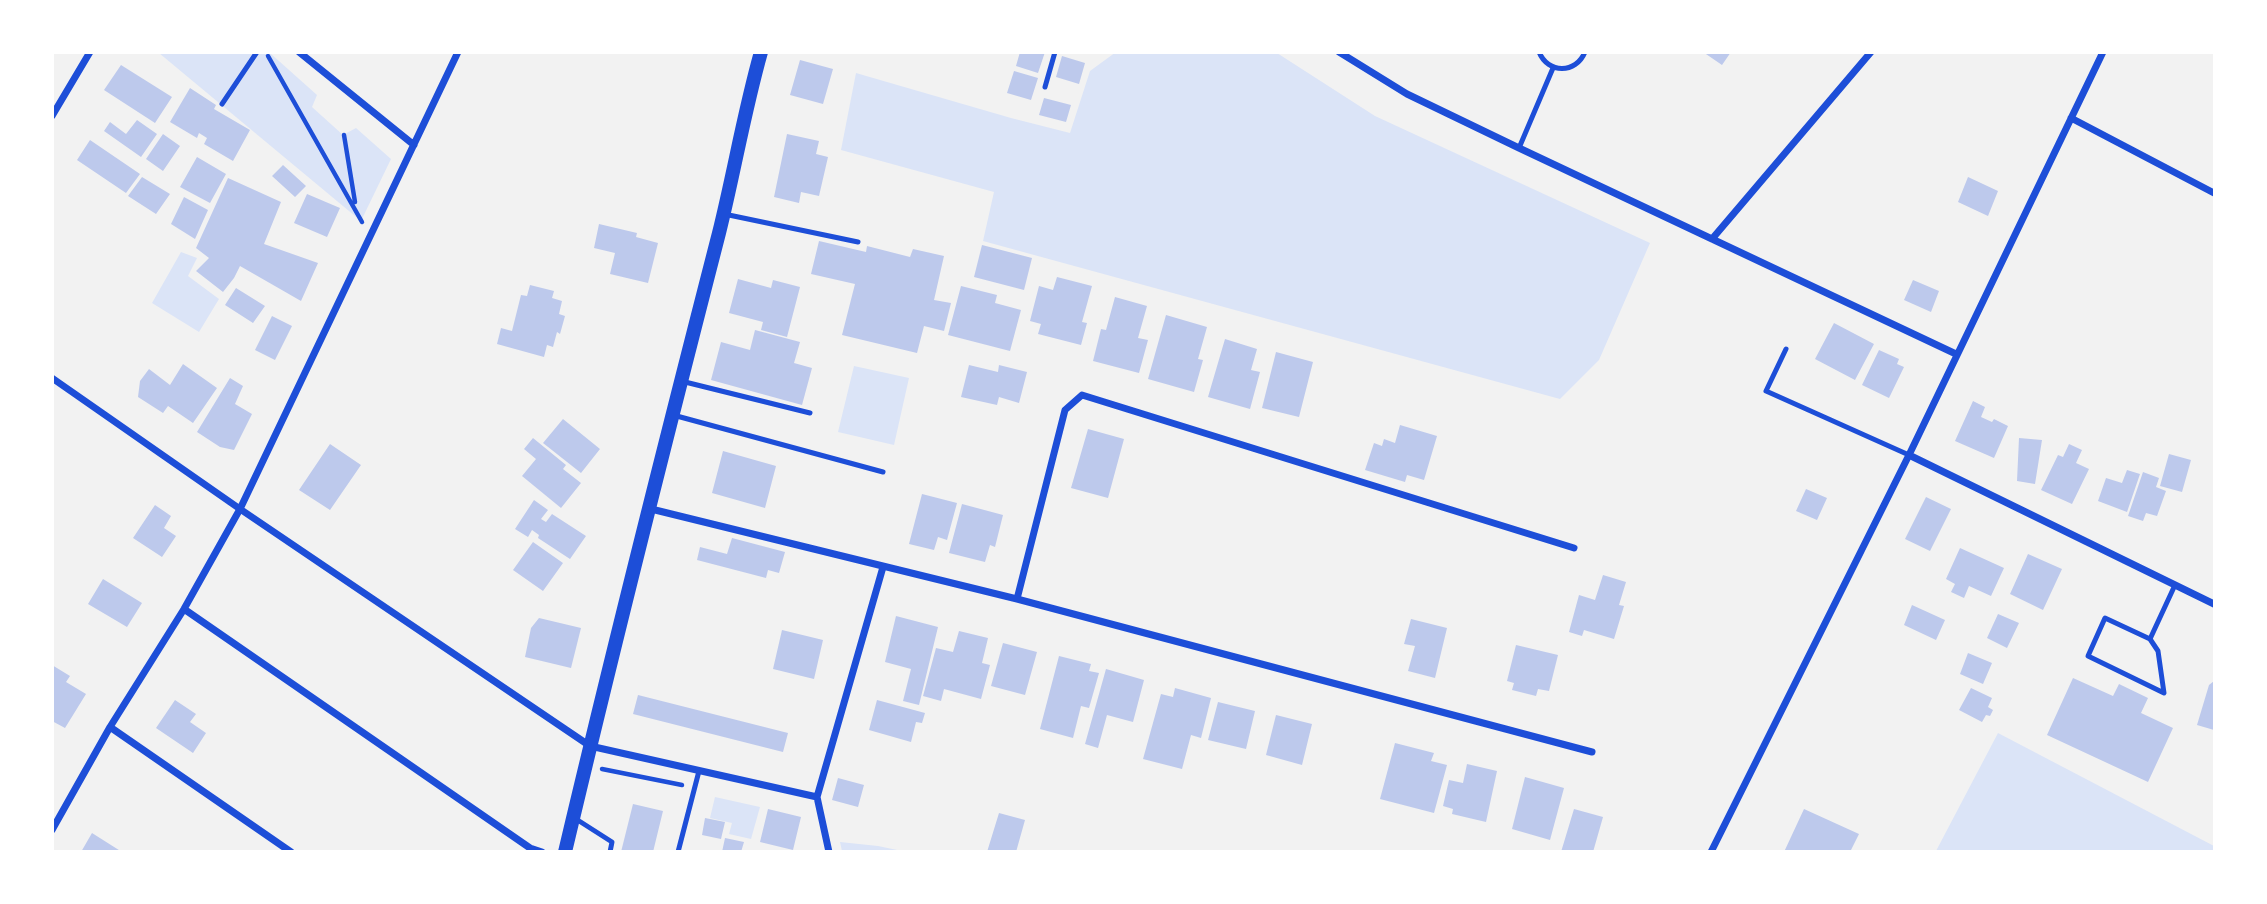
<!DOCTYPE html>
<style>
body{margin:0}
#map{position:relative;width:2267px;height:904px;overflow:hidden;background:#f2f2f2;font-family:"Roboto Condensed",sans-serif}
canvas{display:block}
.frame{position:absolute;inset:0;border:54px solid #fff;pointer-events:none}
</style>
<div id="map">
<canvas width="2267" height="904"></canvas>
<div class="frame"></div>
</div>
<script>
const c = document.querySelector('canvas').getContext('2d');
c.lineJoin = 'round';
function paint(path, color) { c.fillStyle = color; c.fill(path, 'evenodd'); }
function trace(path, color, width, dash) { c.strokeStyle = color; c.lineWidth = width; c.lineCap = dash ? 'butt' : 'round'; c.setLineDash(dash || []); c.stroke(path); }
const green = new Path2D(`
 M 1116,52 L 1277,53 L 1375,116 L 1650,243 L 1599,360 L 1560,399 L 983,241 L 994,192 L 841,150 L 856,73 L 1011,118 L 1070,133 L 1090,71 Z
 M 159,53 L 270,53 L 317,95 L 312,107 L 343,135 L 356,128 L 391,159 L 361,221 Z
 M 181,252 L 197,258 L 188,276 L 219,299 L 199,332 L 152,303 Z
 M 854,366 L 909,378 L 894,445 L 838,432 Z
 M 1998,733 L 2214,846 L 2214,851 L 1936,851 Z
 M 715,797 L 760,807 L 751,839 L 729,834 L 732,823 L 710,818 Z
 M 840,842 L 878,846 L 902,851 L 842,851 Z`);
const building = new Path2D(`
 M 1020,52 L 1045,52 L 1038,73 L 1016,66 Z
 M 1703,52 L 1731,52 L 1722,65 Z
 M 1062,56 L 1085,63 L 1079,84 L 1056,77 Z
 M 800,60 L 833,69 L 823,104 L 790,95 Z
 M 121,65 L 172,97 L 155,123 L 104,90 Z
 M 1014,71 L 1038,78 L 1031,100 L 1007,93 Z
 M 190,88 L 216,105 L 214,109 L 250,130 L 233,161 L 204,144 L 207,138 L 199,133 L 197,138 L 170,122 Z
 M 1044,98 L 1071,105 L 1066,122 L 1039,115 Z
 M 137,120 L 157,134 L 141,157 L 104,131 L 110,122 L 126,134 Z
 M 163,134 L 180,146 L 163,171 L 146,159 Z
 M 787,134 L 819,141 L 816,154 L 828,157 L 819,196 L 801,192 L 799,203 L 774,197 Z
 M 90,140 L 140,174 L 126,193 L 77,160 Z
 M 197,157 L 226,174 L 210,203 L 180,187 Z
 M 283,165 L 306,186 L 295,197 L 272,176 Z
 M 142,177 L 170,194 L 156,214 L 128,196 Z
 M 1968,177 L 1998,191 L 1988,216 L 1958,202 Z
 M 228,178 L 281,202 L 264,244 L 318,263 L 301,301 L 240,266 L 234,278 L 223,292 L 196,271 L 209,258 L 196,248 Z
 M 307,194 L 340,208 L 327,237 L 294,223 Z
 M 184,197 L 208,210 L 195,239 L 171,224 Z
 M 599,224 L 637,233 L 636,237 L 658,243 L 648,283 L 610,274 L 615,253 L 594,248 Z
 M 819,241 L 866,252 L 867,246 L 910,257 L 913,249 L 944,256 L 934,300 L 951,303 L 944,331 L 924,326 L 917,353 L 842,335 L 855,284 L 811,274 Z
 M 982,245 L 1032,258 L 1024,290 L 974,277 Z
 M 1057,277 L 1092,286 L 1082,322 L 1087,323 L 1081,345 L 1038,334 L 1041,324 L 1030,321 L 1039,286 L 1053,290 Z
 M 738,279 L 771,288 L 773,280 L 800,287 L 787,337 L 761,330 L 763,322 L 729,313 Z
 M 1913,280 L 1939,291 L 1931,312 L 1904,300 Z
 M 530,285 L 554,291 L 552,298 L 562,301 L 559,314 L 565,316 L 560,334 L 557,332 L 553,347 L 547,345 L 544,357 L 497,344 L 501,328 L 512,331 L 521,295 L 527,296 Z
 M 961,286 L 997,295 L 995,303 L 1021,310 L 1010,351 L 948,335 Z
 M 236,288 L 265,306 L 253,323 L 225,305 Z
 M 1115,297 L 1147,306 L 1138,338 L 1148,340 L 1139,373 L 1093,361 L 1101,329 L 1106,330 Z
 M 1166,315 L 1207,327 L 1198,359 L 1203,360 L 1194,392 L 1148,379 Z
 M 272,316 L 292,326 L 275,360 L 255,350 Z
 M 1834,323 L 1874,344 L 1855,380 L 1815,359 Z
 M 755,330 L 800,342 L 794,363 L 812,368 L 802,405 L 711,380 L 721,342 L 750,350 Z
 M 1225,339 L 1257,349 L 1251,370 L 1260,372 L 1250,409 L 1208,397 Z
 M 1879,350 L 1899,359 L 1897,364 L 1904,367 L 1889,398 L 1862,385 Z
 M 1276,352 L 1313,362 L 1299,417 L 1262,408 Z
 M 183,364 L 217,388 L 193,423 L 168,406 L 163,413 L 138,397 L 140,381 L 149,369 L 170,385 Z
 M 969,365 L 998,372 L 999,365 L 1027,372 L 1019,403 L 999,397 L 997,405 L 961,397 Z
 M 230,378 L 243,386 L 235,404 L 252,414 L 234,450 L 220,447 L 197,432 Z
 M 1973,401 L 1985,407 L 1981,417 L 1992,422 L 1994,419 L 2008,426 L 1994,458 L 1955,441 Z
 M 563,419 L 600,449 L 581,473 L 543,443 Z
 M 1400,425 L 1437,436 L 1424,480 L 1407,475 L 1405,482 L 1365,470 L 1374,443 L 1382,446 L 1384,439 L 1395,443 Z
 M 1088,429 L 1124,439 L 1108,498 L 1071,488 Z
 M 533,438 L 566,465 L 563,469 L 581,483 L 561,508 L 522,476 L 536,459 L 524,449 Z
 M 2019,438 L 2042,440 L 2035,484 L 2017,481 Z
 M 330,444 L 361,465 L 330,510 L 299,490 Z
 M 2069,444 L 2082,450 L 2076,463 L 2089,469 L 2072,504 L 2041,490 L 2058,455 L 2063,457 Z
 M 723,451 L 776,466 L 765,508 L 712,493 Z
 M 2169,454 L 2191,460 L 2182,492 L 2160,486 Z
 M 2127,470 L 2140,474 L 2127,512 L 2098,501 L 2106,478 L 2122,483 Z
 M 2143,472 L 2159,478 L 2156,487 L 2166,491 L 2157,516 L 2146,513 L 2143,521 L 2128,516 Z
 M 1806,489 L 1827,498 L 1817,520 L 1796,511 Z
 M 922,494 L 957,503 L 947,540 L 938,537 L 934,550 L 909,544 Z
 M 1926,497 L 1951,509 L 1930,551 L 1905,539 Z
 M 534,500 L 548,510 L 541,519 L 546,522 L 552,514 L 586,536 L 570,559 L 538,538 L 539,535 L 532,530 L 528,537 L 515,529 Z
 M 962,504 L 1003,515 L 995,547 L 990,545 L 985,562 L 949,553 Z
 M 155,505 L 171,516 L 164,528 L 176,536 L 162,557 L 133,538 Z
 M 732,538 L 785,552 L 779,573 L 768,570 L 766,578 L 697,560 L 700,547 L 727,554 Z
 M 533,542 L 563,563 L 543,591 L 513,570 Z
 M 1960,548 L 2004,568 L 1991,596 L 1969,586 L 1964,598 L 1951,592 L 1955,584 L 1946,579 Z
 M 2028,554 L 2062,569 L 2043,610 L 2010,594 Z
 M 1603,575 L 1626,582 L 1619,605 L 1624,606 L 1614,639 L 1584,630 L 1582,636 L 1569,632 L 1579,595 L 1595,600 Z
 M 103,579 L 142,603 L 127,627 L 88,604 Z
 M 1912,605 L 1945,620 L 1936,640 L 1904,625 Z
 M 1998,614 L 2019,623 L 2007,648 L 1987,638 Z
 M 896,616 L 938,627 L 919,705 L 903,701 L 911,669 L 885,662 Z
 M 539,618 L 581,628 L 571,668 L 525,657 L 531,628 Z
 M 1411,619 L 1447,628 L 1435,678 L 1408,671 L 1415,646 L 1404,644 Z
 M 782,630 L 823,640 L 814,679 L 773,669 Z
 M 959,631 L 988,638 L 982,663 L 990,665 L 981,699 L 944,689 L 941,701 L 923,696 L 936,648 L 953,652 Z
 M 1003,643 L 1037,652 L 1025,695 L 991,686 Z
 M 1516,645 L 1558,655 L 1549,691 L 1538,689 L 1536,696 L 1512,690 L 1514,683 L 1507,681 Z
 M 1968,653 L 1992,663 L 1983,684 L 1960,674 Z
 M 1059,656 L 1091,664 L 1089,671 L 1099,673 L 1089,708 L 1081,706 L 1073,738 L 1040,729 Z
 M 52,665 L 70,676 L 66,682 L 86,694 L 65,728 L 52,721 Z
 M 1106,669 L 1144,680 L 1133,722 L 1107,715 L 1098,748 L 1085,744 Z
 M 2073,678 L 2113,696 L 2119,684 L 2148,698 L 2141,713 L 2173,728 L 2148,782 L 2047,735 Z
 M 2214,681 L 2214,730 L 2197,725 L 2209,685 Z
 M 1175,688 L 1211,698 L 1201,738 L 1191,735 L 1182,769 L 1143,759 L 1161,694 L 1173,697 Z
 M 1971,688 L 1992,698 L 1988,707 L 1993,710 L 1990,716 L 1986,715 L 1982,722 L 1959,710 Z
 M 638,695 L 788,733 L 783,752 L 633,714 Z
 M 175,700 L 196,714 L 190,722 L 206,733 L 193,753 L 156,728 Z
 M 877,700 L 925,713 L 922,723 L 916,722 L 911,742 L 869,730 Z
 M 1218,702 L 1255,711 L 1246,749 L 1208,740 Z
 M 1276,715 L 1312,724 L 1302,765 L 1266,755 Z
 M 1395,743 L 1434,753 L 1431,761 L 1447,765 L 1434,813 L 1380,799 Z
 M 1467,764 L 1497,771 L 1486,822 L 1452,814 L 1453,809 L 1443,806 L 1449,780 L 1463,783 Z
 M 1525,777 L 1564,788 L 1550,840 L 1512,829 Z
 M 838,778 L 864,785 L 858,807 L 832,800 Z
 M 633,804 L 663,811 L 653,852 L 621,852 Z
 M 768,809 L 801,817 L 793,850 L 760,842 Z
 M 1574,809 L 1603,817 L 1593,852 L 1561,852 Z
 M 1804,809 L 1859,834 L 1850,852 L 1784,852 Z
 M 999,813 L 1025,820 L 1016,852 L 987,852 Z
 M 705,818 L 725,822 L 721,839 L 702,835 Z
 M 92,833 L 122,852 L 81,852 Z
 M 725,838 L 744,842 L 741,852 L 722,852 Z`);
const path = new Path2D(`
 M 268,56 L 362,222
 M 344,135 L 355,202
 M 602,769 L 682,785`);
const service = new Path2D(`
 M 1539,52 C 1548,74 1576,74 1585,52
 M 1045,87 L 1055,52
 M 222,104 L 257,52
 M 1519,148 L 1553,68
 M 724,214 L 858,242
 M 1786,349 L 1766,391 L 1909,455
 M 681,381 L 810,413
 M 673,415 L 883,472
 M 2150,639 L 2105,618 L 2088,656 L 2164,693 L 2158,651 L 2150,639 L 2175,585
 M 576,819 L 612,842 L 610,852
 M 678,852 L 699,771`);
const minor = new Path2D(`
 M 299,52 L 414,145
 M 1339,52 L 1407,94 L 1519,148 L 1956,354
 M 52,116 L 90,52
 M 2071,118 L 2214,193
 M 1712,239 L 1871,52
 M 52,378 L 240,509 L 590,746 L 817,797
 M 1909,455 L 2214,604
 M 647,508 L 1017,599 L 1592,752
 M 1017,599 L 1065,410 L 1082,395 L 1574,548
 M 184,609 L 530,848 L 542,852
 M 110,727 L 291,852
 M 52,830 L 110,727 L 184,609 L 240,509 L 458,52
 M 829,852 L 817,797 L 883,567
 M 1711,852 L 1909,455 L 2103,52`);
const secondary = new Path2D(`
 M 565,852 C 614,645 666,439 719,233 C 734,173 744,112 761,52`);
paint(green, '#dbe4f7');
paint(building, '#bdc9ec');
trace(path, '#1d4ed8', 4.5);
trace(service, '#1d4ed8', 5);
trace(minor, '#1d4ed8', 7);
trace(secondary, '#1d4ed8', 14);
</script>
